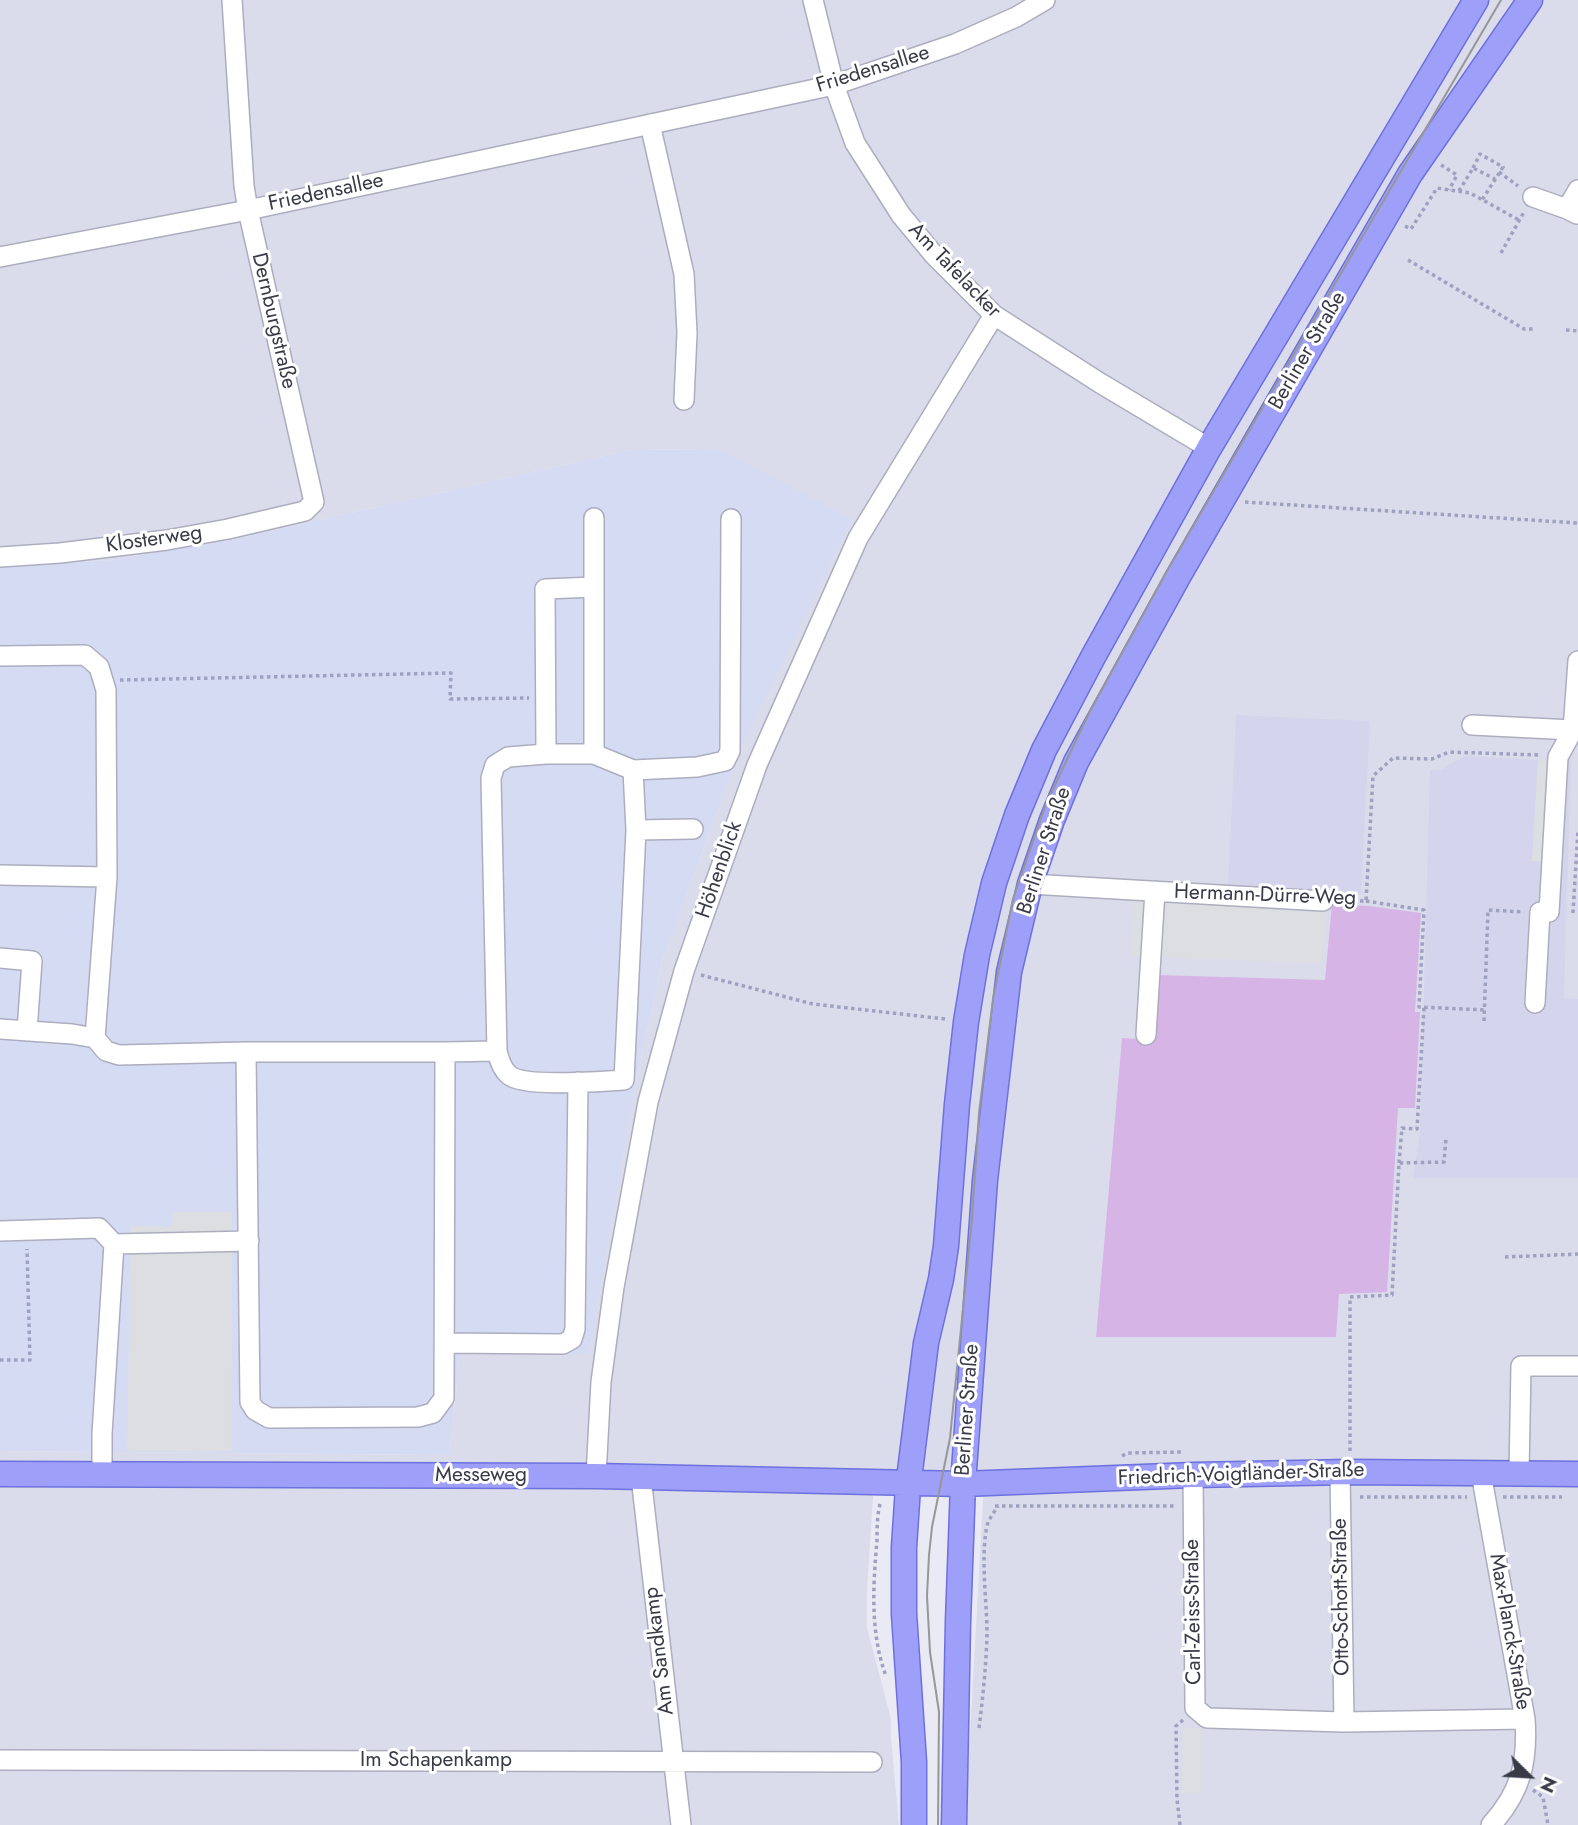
<!DOCTYPE html>
<meta charset="utf-8">
<style>
body{margin:0}
#map{position:relative;width:1578px;height:1825px;overflow:hidden;background:#e9eaf4;font-family:Jost,sans-serif}
canvas{display:block}
.north{position:absolute;left:1494px;top:1741px;width:70px;height:70px;-webkit-text-stroke:5px #fff;paint-order:stroke;rotate:114deg;font-size:19px;font-weight:700;line-height:28px;text-align:center;color:#383a47}
.north::after{content:'';display:block;margin:auto;width:24px;height:32px;background:#383a47;clip-path:polygon(50% 0,100% 100%,50% 72%,0 100%)}
</style>
<div id="map">
<canvas width="1578" height="1825"></canvas>
<div class="north">N</div>
</div>
<script>
const c = document.querySelector('canvas').getContext('2d');
c.lineJoin = 'round';
function paint(path, color) { c.fillStyle = color; c.fill(path, 'evenodd'); }
function trace(path, color, width, dash) { c.strokeStyle = color; c.lineWidth = width; c.lineCap = dash ? 'butt' : 'round'; c.setLineDash(dash || []); c.stroke(path); }
function drawText(font, color, halo, rows, align = 'center') {
  c.font = font + ' Jost,sans-serif'; c.lineWidth = 6; c.setLineDash([]); c.textBaseline = 'middle'; c.strokeStyle = halo; c.fillStyle = color; for (const [text, x, y, turn = 0] of rows) {
    c.save(); c.translate(x, y); c.rotate((+turn || 0) * Math.PI / 180); c.textAlign = isNaN(turn) ? turn : align; if (halo) c.strokeText(text, 0, 0); c.fillText(text, 0, 0); c.restore();
  }
}
const residential = new Path2D(`
 M 0,0 L 1578,0 L 1578,1825 L 967,1825 L 967,1786 L 984,1484 L 874,1482 L 867,1590 L 867,1628 L 891,1719 L 891,1739 L 899,1825 L 0,1825 L 0,1451 L 449,1455 L 460,1353 L 633,1097 L 662,962 L 740,750 L 719,449 L 631,450 L 235,539 L 111,560 L 0,567 Z`);
const commercial = new Path2D(`
 M 719,449 L 852,519 L 740,750 L 662,962 L 633,1097 L 589,1354 L 460,1353 L 449,1455 L 0,1451 L 0,567 L 111,560 L 235,539 L 631,450 Z`);
const education = new Path2D(`
 M 1236,715 L 1370,721 L 1361,895 L 1228,888 Z
 M 1464,756 L 1556,761 L 1571,758 L 1564,998 L 1578,999 L 1578,1178 L 1413,1178 L 1420,1133 L 1430,770 L 1441,770 Z`);
const green = new Path2D(`
 M 1332,904 L 1369,906 L 1421,913 L 1415,1012 L 1420,1012 L 1415,1108 L 1398,1108 L 1387,1292 L 1339,1294 L 1336,1337 L 1096,1337 L 1122,1038 L 1153,1040 L 1158,975 L 1325,980 Z`);
const parking = new Path2D(`
 M 1538,760 L 1556,761 L 1550,862 L 1532,861 Z
 M 1135,884 L 1328,893 L 1322,963 L 1132,956 Z
 M 173,1212 L 232,1212 L 231,1451 L 127,1451 L 131,1226 L 172,1227 Z
 M 1183,1728 L 1202,1728 L 1201,1793 L 1182,1793 Z`);
const path = new Path2D(`
 M 1441,165 L 1457,175 L 1449,190
 M 1473,168 L 1480,154 L 1503,167 L 1482,200
 M 1499,172 L 1518,186
 M 1459,191 L 1473,168 L 1495,179
 M 1405,226 L 1411,229 L 1437,188 L 1470,193 L 1519,220
 M 1501,253 L 1524,212
 M 1408,260 L 1524,329 L 1536,329
 M 1566,330 L 1578,331
 M 1245,502 L 1578,523
 M 120,680 L 451,673 L 450,699 L 529,698
 M 1339,901 L 1366,901 L 1373,776 L 1393,758 L 1432,759 L 1449,752 L 1539,755
 M 1366,901 L 1424,910 L 1419,1007 L 1485,1010
 M 1573,913 L 1578,830
 M 701,975 L 813,1004 L 945,1019
 M 1484,1021 L 1488,910 L 1524,912
 M 1399,1163 L 1402,1128 L 1417,1129 L 1424,1007
 M 1505,1257 L 1578,1254
 M 0,1360 L 30,1360 L 27,1249
 M 1350,1451 L 1350,1297 L 1392,1295 L 1399,1163 L 1444,1162 L 1446,1138
 M 1122,1456 L 1128,1453 L 1183,1452
 M 1360,1497 L 1467,1497
 M 1503,1497 L 1562,1497
 M 880,1504 C 877,1516 877,1529 877,1541 C 873,1586 870,1633 886,1676
 M 995,1506 L 1176,1506
 M 979,1728 C 983,1697 986,1666 987,1635 C 987,1601 981,1565 986,1531 C 987,1521 993,1514 998,1506
 M 1533,1790 L 1543,1797 L 1548,1825
 M 1180,1825 L 1177,1799 L 1176,1726 L 1183,1720`);
const minor = new Path2D(`
 M 813,0 L 834,85 L 855,143 L 901,215 L 934,255 L 994,315 L 1100,383 L 1209,448
 M 650,124 L 684,274 L 687,333 L 684,400
 M 1533,197 L 1567,209
 M 1577,214 L 1567,209 L 1578,190
 M 0,257 L 248,210 L 834,85 L 955,44 L 1016,17 L 1045,0
 M 0,557 L 60,553 L 167,540 L 228,529 L 305,511 L 314,502 L 248,210 L 244,186 L 232,0
 M 0,656 L 85,655 L 99,667 L 106,690 L 107,877
 M 1472,725 L 1573,730
 M 546,754 L 545,589 L 594,587
 M 594,754 L 594,518
 M 633,770 L 697,767 L 725,761 L 730,751 L 731,519
 M 636,830 L 693,829
 M 0,875 L 107,877 L 95,1038
 M 1030,884 L 1323,901
 M 0,958 L 32,961 L 27,1031
 M 1535,1003 L 1540,912 L 1549,912 L 1558,757 L 1573,730 L 1578,661
 M 0,1029 L 72,1034 L 95,1038 L 106,1051 L 119,1055 L 246,1052
 M 1146,1035 L 1155,891
 M 246,1052 L 445,1052 L 444,1398 L 433,1413 L 418,1417 L 269,1418 L 255,1410 L 250,1402 Z
 M 445,1052 L 497,1051 C 499,1060 502,1069 509,1075 C 524,1088 602,1081 624,1080 L 636,830 L 633,770 L 594,754 L 546,754 L 508,757 L 495,765 L 491,778 L 497,1051
 M 0,1231 L 99,1228 L 114,1244 L 249,1241
 M 445,1343 L 563,1344 L 572,1339 L 575,1329 L 578,1082
 M 1340,1472 L 1344,1722
 M 1481,1473 L 1525,1719 C 1528,1762 1521,1792 1491,1825
 M 1519,1473 L 1521,1366 L 1578,1366
 M 102,1474 L 102,1434 L 114,1244
 M 1193,1475 L 1195,1708 L 1207,1718 L 1344,1722 L 1525,1719
 M 596,1476 L 601,1382 L 614,1287 L 648,1102 L 684,971 L 757,765 L 858,538 L 994,315
 M 641,1477 L 681,1825
 M 0,1760 L 872,1762`);
const major = new Path2D(`
 M 0,1474 L 596,1476 L 963,1484 L 1193,1475 L 1350,1472 L 1578,1474
 M 914,1825 L 914,1762 L 904,1614 L 904,1547 L 908,1487 L 926,1343 L 941,1279 L 946,1246 L 957,1104 L 966,1022 L 977,955 L 994,883 L 1017,815 L 1044,750 L 1093,657 L 1209,448 L 1476,0
 M 954,1825 L 958,1622 L 963,1484 L 985,1180 L 1009,972 L 1030,884 L 1052,820 L 1076,762 L 1179,575 L 1410,174 L 1530,0`);
const tram = new Path2D(`
 M 938,1825 L 939,1712 L 930,1652 L 927,1596 L 929,1555 L 932,1527 L 950,1438 L 972,1219 L 979,1113 L 993,999 L 1013,899 L 1046,804 L 1089,713 L 1168,569 L 1501,0`);
const streetNames = [
 ["Friedensallee",873,70,-17],
 ["Friedensallee",326,193,-12],
 ["Am Tafelacker",954,271,46],
 ["Dernburgstraße",273,321,77],
 ["Berliner Straße",1308,351,-60],
 ["Klosterweg",154,540,-8],
 ["Berliner Straße",1045,851,-72],
 ["Höhenblick",720,870,-71],
 ["Hermann-Dürre-Weg",1265,896,2],
 ["Berliner Straße",968,1410,-86],
 ["Friedrich-Voigtländer-Straße",1241,1475,-2],
 ["Messeweg",481,1476],
 ["Otto-Schott-Straße",1342,1597,-91],
 ["Carl-Zeiss-Straße",1194,1612,-91],
 ["Max-Planck-Straße",1509,1632,80],
 ["Am Sandkamp",660,1651,-97],
 ["Im Schapenkamp",436,1761]
];
paint(residential, '#dbdceb');
paint(commercial, '#d6dbf4');
paint(education, '#d4d4ec');
paint(green, '#d7b4e6');
paint(parking, '#dddee2');
trace(minor, '#acadbf', 22);
trace(major, '#6d71de', 27);
trace(path, '#9ea1c0', 3.5, [3.5, 3.5]);
trace(minor, '#fff', 19);
trace(major, '#9d9ff9', 24);
trace(tram, '#979797', 2);
drawText('21px', '#383a47', '#fff', streetNames);
</script>
